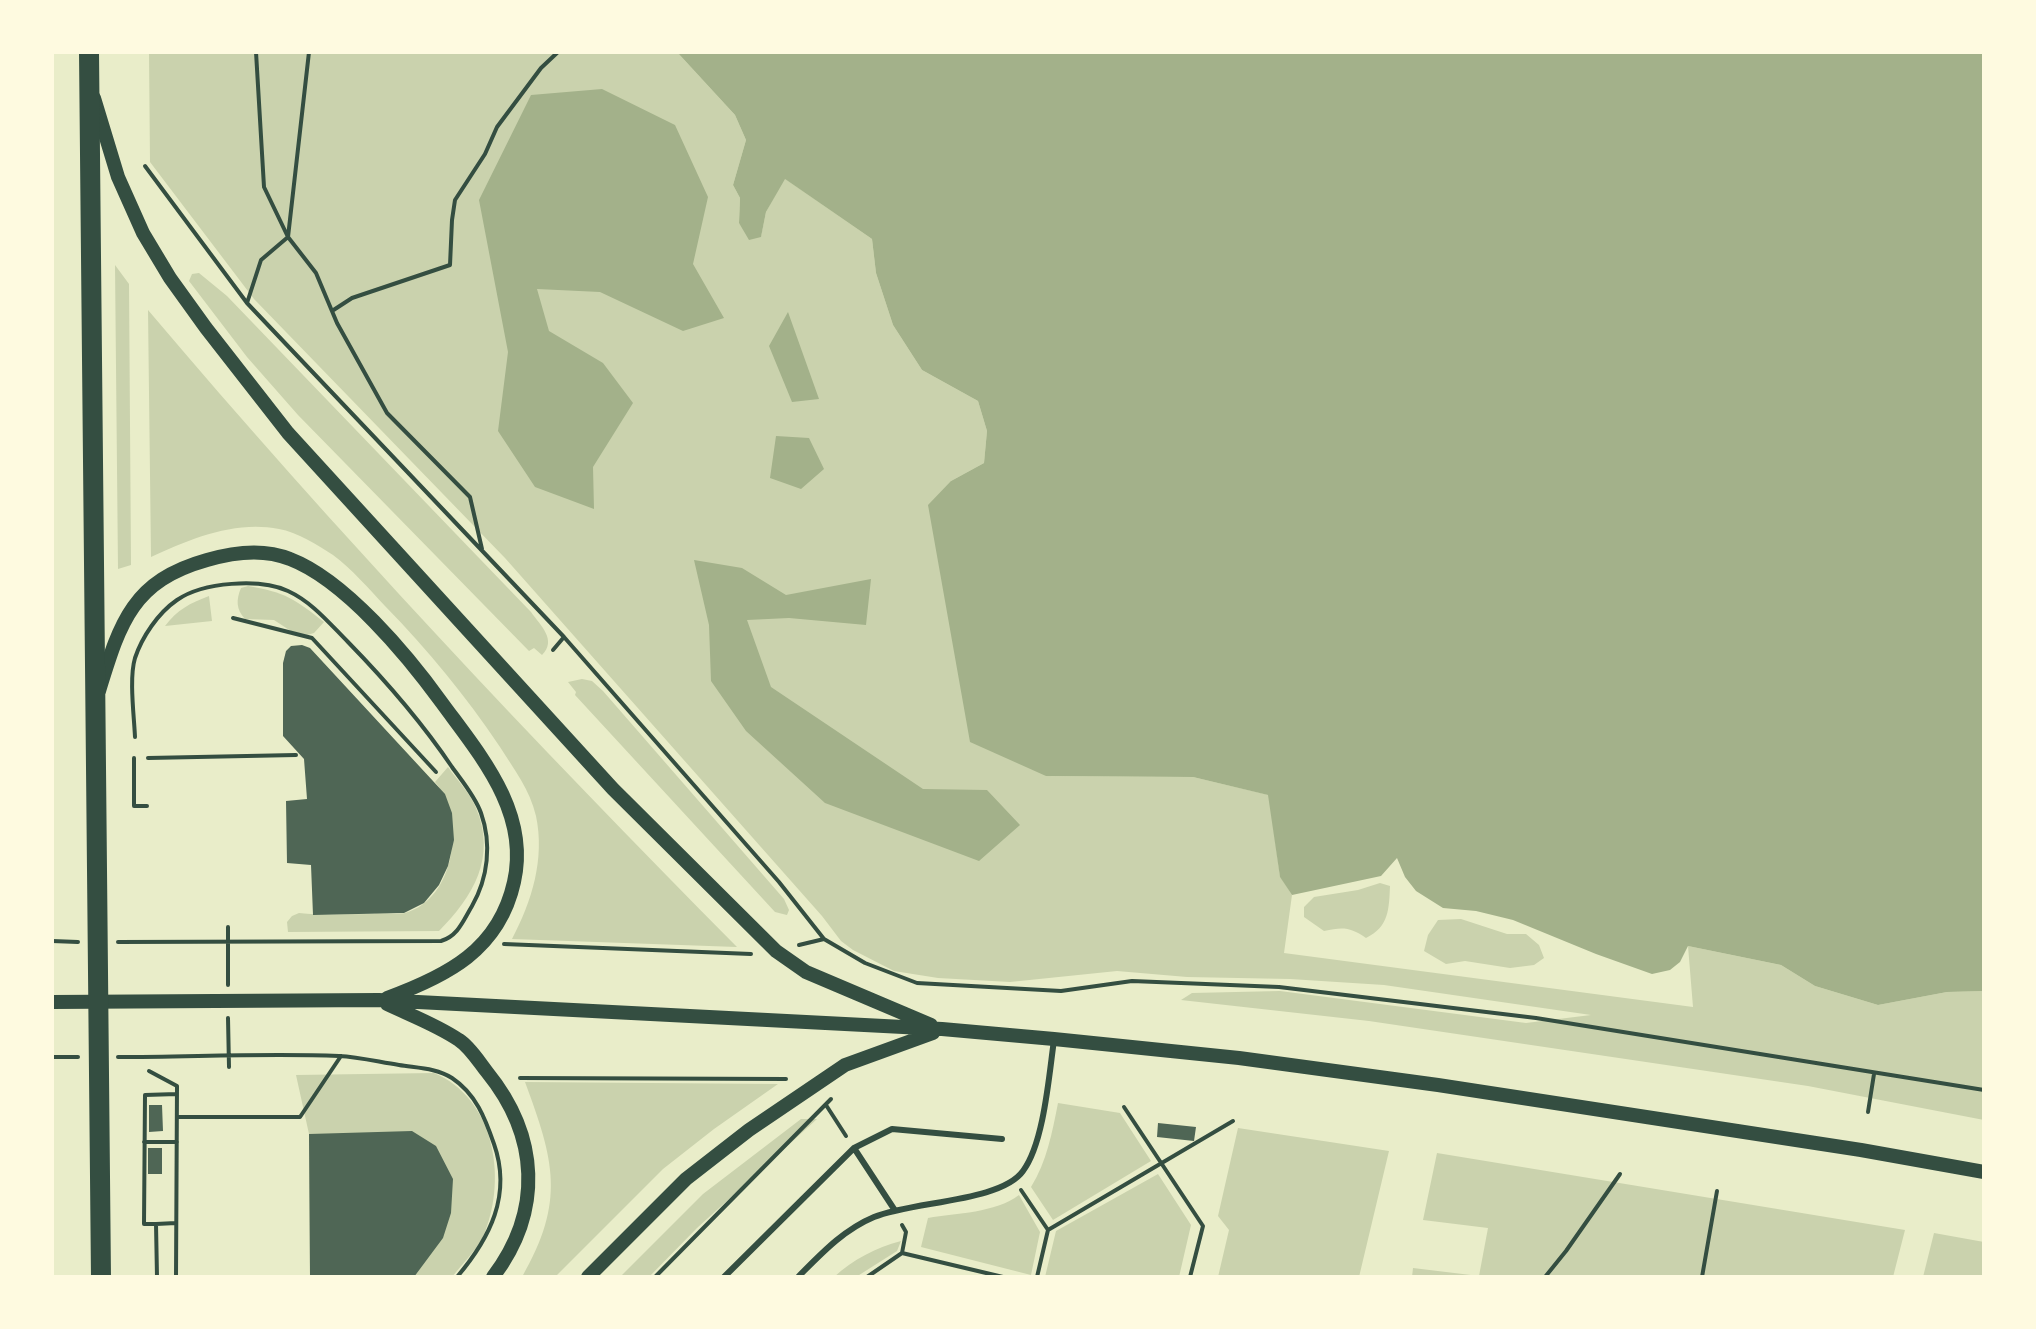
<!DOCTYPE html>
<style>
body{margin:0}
#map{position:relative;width:2036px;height:1329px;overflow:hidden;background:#e9edc9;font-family:Inter,sans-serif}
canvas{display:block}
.frame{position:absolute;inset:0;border:54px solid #fefae0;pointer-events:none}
</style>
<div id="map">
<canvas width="2036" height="1329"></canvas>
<div class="frame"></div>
</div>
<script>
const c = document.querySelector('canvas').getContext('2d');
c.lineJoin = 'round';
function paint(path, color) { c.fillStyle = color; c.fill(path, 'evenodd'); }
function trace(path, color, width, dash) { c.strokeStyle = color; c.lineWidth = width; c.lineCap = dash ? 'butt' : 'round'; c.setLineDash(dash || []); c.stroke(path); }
const green = new Path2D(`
 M 149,52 L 677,52 L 735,115 L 746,140 L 733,185 L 740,198 L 739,223 L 761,236 L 766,212 L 784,178 L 872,239 L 876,273 L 893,325 L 922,370 L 978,401 L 987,431 L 984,463 L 951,481 L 1046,776 L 1193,777 L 1269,795 L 1280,876 L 1292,895 L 1284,953 L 1693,1007 L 1688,946 L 1781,965 L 1815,986 L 1878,1005 L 1947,992 L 1984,991 L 1984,1120 L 1808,1086 L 1369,1021 L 1181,1000 L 1192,993 L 1280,991 L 1526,1023 L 1591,1015 L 1384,985 L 1290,979 L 1187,977 L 1117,971 L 1010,982 L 938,978 L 894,971 L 853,950 L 841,941 L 822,916 L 505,558 L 254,299 L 150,162 Z
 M 115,265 L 129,284 L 131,565 L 118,569 Z
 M 199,273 L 227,296 L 531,612 C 541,626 557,640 542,655 L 534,648 L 529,651 L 298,415 L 247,357 L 189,281 L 192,274 Z
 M 148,310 C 335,531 534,742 737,947 L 512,939 C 532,901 545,859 536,816 C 530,790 514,769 500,747 C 465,695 429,651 385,606 C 369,589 352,569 333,555 C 318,545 297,532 279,529 C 235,520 190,539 151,557 Z
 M 248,586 C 287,593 293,598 324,622 L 314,633 L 300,637 L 274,620 L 245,619 C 236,609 236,600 241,588 Z
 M 209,596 L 212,621 L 165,626 C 177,610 190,603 209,596 Z
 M 582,679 L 592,681 L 603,691 L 784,899 L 789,910 L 787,915 L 775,912 L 575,695 L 576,692 L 568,682 Z
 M 448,767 C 457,780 470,793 476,808 C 497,857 473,897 439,931 L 288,932 L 287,922 L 292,916 L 299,913 C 324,916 349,914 374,914 C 383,913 396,915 405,913 C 456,899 466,818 435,782 Z
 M 1380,883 L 1390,886 C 1389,909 1389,927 1366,938 C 1350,927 1343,927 1324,931 L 1304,917 L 1304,907 L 1314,897 L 1358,890 Z
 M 1461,919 L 1507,934 L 1526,934 L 1539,945 L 1544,958 L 1534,965 L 1510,968 L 1465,961 L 1446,964 L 1424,951 L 1428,935 L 1438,920 Z
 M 434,1073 C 494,1098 507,1176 485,1232 C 479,1248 463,1263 452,1277 L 310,1277 L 309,1134 L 296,1075 Z
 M 525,1082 L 778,1084 L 714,1129 L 663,1169 L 555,1277 L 522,1277 C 566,1201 554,1160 525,1082 Z
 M 1058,1103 L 1120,1113 L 1151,1161 L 1053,1220 L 1031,1187 C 1047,1161 1052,1133 1058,1103 Z
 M 801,1119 L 817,1119 L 697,1228 L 649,1277 L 620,1277 L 703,1194 Z
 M 1238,1128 L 1389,1151 L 1359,1277 L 1218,1277 L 1229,1230 L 1218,1216 Z
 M 1437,1153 L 1905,1230 L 1893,1277 L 1412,1277 L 1413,1268 L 1479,1276 L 1488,1228 L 1423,1220 Z
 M 1158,1174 L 1191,1225 L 1179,1277 L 1045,1277 L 1056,1231 Z
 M 1019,1195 L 1040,1232 L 1031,1275 L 921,1247 L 928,1218 C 957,1213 995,1213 1019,1195 Z
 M 1934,1233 L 1984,1242 L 1984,1277 L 1923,1277 Z
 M 901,1241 L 897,1251 L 856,1277 L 834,1277 C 854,1259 875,1248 901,1241 Z`);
const water = new Path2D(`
 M 677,52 L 1984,52 L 1984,991 L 1947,992 L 1878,1005 L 1815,986 L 1781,965 L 1688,946 L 1680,962 L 1670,970 L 1652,974 L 1596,954 L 1513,920 L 1476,911 L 1443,908 L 1416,891 L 1405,877 L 1397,858 L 1381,876 L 1292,895 L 1280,877 L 1268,795 L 1193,777 L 1046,776 L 970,742 L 928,505 L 951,481 L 984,463 L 987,431 L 978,401 L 922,370 L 893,325 L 876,273 L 872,239 L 785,179 L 766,212 L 761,237 L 749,240 L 739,223 L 740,198 L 733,185 L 746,140 L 735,115 Z
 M 602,89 L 675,125 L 708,197 L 693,264 L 724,318 L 683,331 L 600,292 L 537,289 L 549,331 L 603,363 L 633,403 L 593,467 L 594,509 L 535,487 L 498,431 L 508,352 L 479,200 L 531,95 Z
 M 788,312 L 819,399 L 792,402 L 769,346 Z
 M 776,436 L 809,438 L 824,469 L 801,489 L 770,478 Z
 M 694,560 L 742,568 L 786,595 L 871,579 L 866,625 L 789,618 L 747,620 L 771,687 L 923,789 L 987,790 L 1020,825 L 979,861 L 825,803 L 746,731 L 711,681 L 709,625 Z`);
const building = new Path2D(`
 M 302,645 L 310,648 L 445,794 L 452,813 L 454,840 L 448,866 L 439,885 L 424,903 L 404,913 L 313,915 L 311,865 L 287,863 L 286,801 L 307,799 L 304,759 L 283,736 L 283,663 L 286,651 L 291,646 Z
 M 149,1105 L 162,1105 L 163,1131 L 149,1132 Z
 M 1158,1123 L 1196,1127 L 1194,1141 L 1157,1137 Z
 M 412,1131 L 436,1146 L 453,1179 L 451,1213 L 443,1238 L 414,1277 L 310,1277 L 309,1134 Z
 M 148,1148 L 162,1148 L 162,1174 L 148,1174 Z`);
const path = new Path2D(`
 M 256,52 L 264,187 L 288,237 L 316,273 L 337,323 L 387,413 L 470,497 L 482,549
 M 145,166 L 247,303 L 564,637 L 779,882 L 824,939 L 865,963 L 917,983 L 1061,991 L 1132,981 L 1279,987 L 1536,1018 L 1984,1090
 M 247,303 L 261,260 L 288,237 L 309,52
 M 332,311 L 352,298 L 450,265 L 452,220 L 455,200 L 485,154 L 497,127 L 541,68 L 558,52
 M 233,618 L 312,638 L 436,772
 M 553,650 L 564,637
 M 134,758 L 134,806 L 147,806
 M 148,758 L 296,755
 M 228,927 L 228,985
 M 52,941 L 78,942
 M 118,942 L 441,941 C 458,936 463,921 472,906 C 488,878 492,844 481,813 C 475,796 462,781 452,767 C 421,721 386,681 348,642 C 329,623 312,602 288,591 C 260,578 203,582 177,600 C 158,613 142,637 135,658 C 129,678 134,715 135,737
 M 504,944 L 751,954
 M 799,945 L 824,939
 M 228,1018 L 229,1067
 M 52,1057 L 78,1057
 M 118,1057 C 191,1057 266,1053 339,1056 C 359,1057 379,1062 399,1065 C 417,1068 437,1068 452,1078 C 476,1094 485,1118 494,1144 C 512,1195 490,1238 457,1277
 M 149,1071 L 177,1086 L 176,1277
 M 520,1078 L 786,1079
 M 826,1105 L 846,1136
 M 1124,1107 L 1203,1226 L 1190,1277
 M 1868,1112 L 1874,1074
 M 177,1117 L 300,1117 L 341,1056
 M 144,1142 L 177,1142
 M 1021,1190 L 1048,1230 L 1037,1277
 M 156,1224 L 144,1224 L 145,1095 L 177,1094
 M 1048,1230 L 1233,1121
 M 902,1253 L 906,1232 L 902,1225
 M 157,1277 L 156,1224 L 176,1223
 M 655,1277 L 831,1099
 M 867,1277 L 902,1253 L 1003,1277
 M 1545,1277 L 1566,1251 L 1620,1174
 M 1702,1277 L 1717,1191`);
const service = new Path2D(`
 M 854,1148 L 892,1129 L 1002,1139
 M 724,1277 L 854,1148 L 894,1209
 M 798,1277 C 821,1254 843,1230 874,1217 C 912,1201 1001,1202 1023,1171 C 1044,1143 1049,1075 1054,1040`);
const tertiary = new Path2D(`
 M 94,98 L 118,177 L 143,233 L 170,278 L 206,328 L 288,433 L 613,789 L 776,951 L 806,972 L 931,1025
 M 99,691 C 120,623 132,581 207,560 C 234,552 263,548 290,559 C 345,580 408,656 442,703 C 480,755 530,812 514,882 C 499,950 447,976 387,998
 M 52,1002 L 379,1000 L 942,1029 L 1054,1039 L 1239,1058 L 1438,1085 L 1861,1150 L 1984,1172
 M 387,1004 C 410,1015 437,1025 459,1040 C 470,1047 479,1062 487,1072 C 539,1136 543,1211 493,1277
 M 588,1277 L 686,1179 L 749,1130 L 845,1065 L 933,1033`);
const trunk = new Path2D(`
 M 89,52 L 101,1277`);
paint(green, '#cad2ad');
paint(water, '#a3b18a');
paint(building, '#4f6655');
trace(path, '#344e41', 4);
trace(service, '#344e41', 6);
trace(tertiary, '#344e41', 14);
trace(trunk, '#344e41', 20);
</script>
